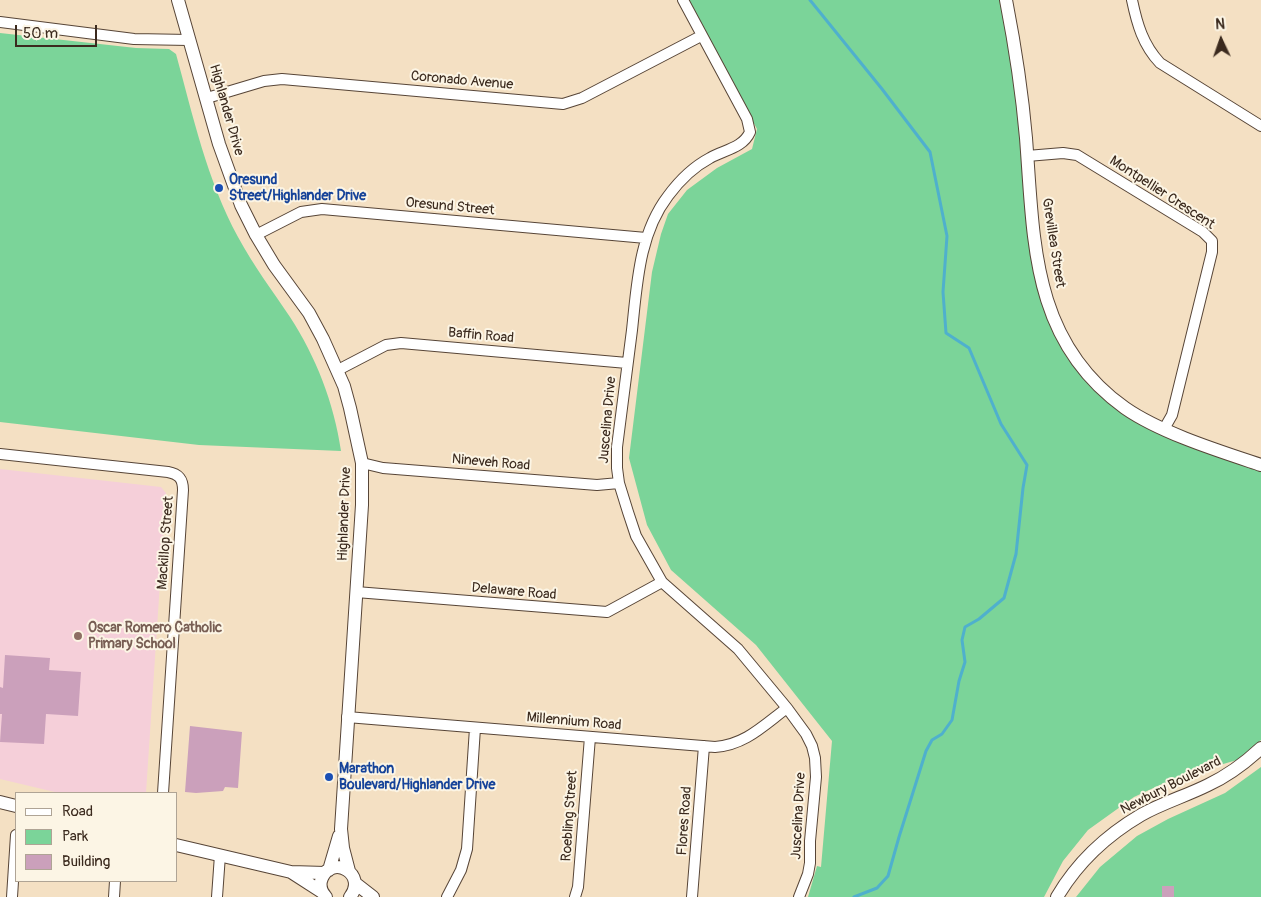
<!DOCTYPE html>
<style>
body{margin:0}
#map{position:relative;width:1261px;height:897px;overflow:hidden;background:#f4e0c3;font-family:Pangolin,sans-serif}
canvas{display:block}
.legend{position:absolute;left:15px;top:792px;width:162px;height:90px;box-sizing:border-box;background:#fcf5e5;border:1px solid #afa495;margin:0;padding:6px 9px;list-style:none;font-size:15px;color:#3b2a1e}
.legend li{display:flex;align-items:center;gap:10px;height:25px}
.legend b{width:25px;border:1px solid #afa495}
.north{position:absolute;left:1196px;top:15px;width:50px;height:50px;-webkit-text-stroke:4px #fcf5e5;paint-order:stroke;rotate:357deg;font-size:14px;font-weight:700;line-height:20px;text-align:center;color:#3b2a1e}
.north::after{content:'';display:block;margin:auto;width:18px;height:22px;background:#3b2a1e;clip-path:polygon(50% 0,100% 100%,50% 72%,0 100%)}
.scale{position:absolute;left:15px;top:25px;width:82px;height:22px;box-sizing:border-box;border:2px solid #3b2a1e;border-top:0;padding-left:6px;font-size:15px;line-height:18px;white-space:nowrap;color:#3b2a1e;-webkit-text-stroke:4px #fcf5e5;paint-order:stroke}
</style>
<div id="map">
<canvas width="1261" height="897"></canvas>
<ul class="legend">
<li><b style="height:6px;background:#fff"></b>Road</li>
<li><b style="height:14px;background:#7bd499"></b>Park</li>
<li><b style="height:14px;background:#cba0bb"></b>Building</li>
</ul>
<div class="north">N</div>
<div class="scale">50 m</div>
</div>
<script>
const c = document.querySelector('canvas').getContext('2d');
c.lineJoin = 'round';
function paint(path, color) { c.fillStyle = color; c.fill(path, 'evenodd'); }
function trace(path, color, width, dash) { c.strokeStyle = color; c.lineWidth = width; c.lineCap = dash ? 'butt' : 'round'; c.setLineDash(dash || []); c.stroke(path); }
function drawText(font, color, halo, rows, align = 'center') {
  c.font = font + ' Pangolin,sans-serif'; c.lineWidth = 4; c.setLineDash([]); c.textBaseline = 'middle'; c.strokeStyle = halo; c.fillStyle = color; for (const [text, x, y, turn = 0] of rows) {
    c.save(); c.translate(x, y); c.rotate((+turn || 0) * Math.PI / 180); c.textAlign = isNaN(turn) ? turn : align; if (halo) c.strokeText(text, 0, 0); c.fillText(text, 0, 0); c.restore();
  }
}
const built = new Path2D(`
 M 0,469 L 161,487 L 166,493 L 146,793 L 59,793 L 0,779 Z`);
const green = new Path2D(`
 M 687,0 L 1004,0 L 1039,291 L 1101,393 L 1261,471 L 1261,740 L 1237,760 L 1175,778 L 1134,797 L 1088,830 L 1063,861 L 1044,897 L 808,897 L 817,866 L 821,867 L 832,741 L 756,645 L 671,570 L 647,525 L 629,458 L 652,272 L 661,234 L 668,214 L 687,190 L 717,168 L 752,149 L 757,129 Z
 M 0,33 L 136,48 L 169,49 L 176,54 C 193,116 207,180 238,237 C 253,265 272,290 290,317 C 316,357 334,403 341,451 L 199,445 L 0,422 Z
 M 1261,767 L 1261,897 L 1076,897 L 1100,867 L 1137,836 L 1168,819 L 1225,793 Z`);
const stream = new Path2D(`
 M 810,0 L 882,89 L 930,152 L 947,236 L 943,292 L 946,333 L 969,348 L 1001,424 L 1027,465 L 1023,488 L 1016,554 L 1004,598 L 979,619 L 965,627 L 962,640 L 965,662 L 959,681 L 952,720 L 942,734 L 932,740 L 926,751 L 899,837 L 888,876 L 877,888 L 854,897`);
const building = new Path2D(`
 M 5,655 L 50,658 L 49,670 L 81,672 L 78,716 L 46,714 L 44,744 L 0,742 L 2,714 L 0,714 L 0,687 L 3,688 Z
 M 190,726 L 242,732 L 238,788 L 225,787 L 223,791 L 196,793 L 185,792 Z
 M 1162,886 L 1174,886 L 1174,897 L 1162,897 Z`);
const minor = new Path2D(`
 M 683,0 L 747,119 L 750,132 C 743,148 724,150 710,158 C 693,167 679,181 668,196 C 639,234 637,284 632,330 C 627,369 622,408 617,447 L 617,468 L 619,483 L 628,512 L 636,536 L 662,582 L 738,649 L 787,708 L 806,734 L 812,746 L 815,758 L 816,777 L 810,841 L 810,863 L 808,874 L 799,897
 M 1132,0 C 1137,24 1143,45 1160,63 L 1261,126
 M 0,22 L 134,39 L 189,40
 M 207,98 L 264,81 L 282,79 L 563,104 L 582,98 L 701,36
 M 1027,156 L 1063,153 L 1077,155 L 1203,232 L 1212,241 L 1212,252 L 1172,415 L 1164,429
 M 256,235 L 301,212 L 322,209 L 646,238
 M 338,370 L 386,345 L 401,343 L 627,363
 M 0,454 L 168,472 C 179,474 183,479 183,490 L 163,793
 M 362,463 L 383,468 L 597,485 L 619,483
 M 356,592 L 607,612 L 662,582
 M 347,717 L 715,747 C 745,745 764,725 787,708
 M 12,897 L 16,835
 M 114,897 L 115,881
 M 217,897 L 220,855
 M 447,897 L 461,870 L 467,849 L 475,728
 M 575,897 L 578,887 L 590,737
 M 692,897 L 704,746`);
const tertiary = new Path2D(`
 M 178,0 L 219,144 L 241,205 L 256,235 L 274,265 L 309,313 L 323,339 L 344,386 L 350,408 L 362,463 L 362,505 L 341,829 L 343,848 L 349,871
 M 1006,0 C 1015,46 1022,92 1026,138 C 1034,241 1031,341 1125,408 C 1161,433 1219,451 1261,465
 M 0,802 L 16,806
 M 176,845 L 291,872 L 325,873
 M 329,870 L 339,836
 M 291,872 L 322,892
 M 355,883 L 373,897
 M 326,897 C 321,892 319,885 322,878 C 332,854 368,874 350,897
 M 1057,897 C 1077,863 1107,835 1141,815 C 1162,803 1186,796 1208,785 C 1227,776 1245,763 1261,748`);
const markers = [
 [219,188,5,"#1a4fb4"],
 [78,636,5,"#8d6e63"],
 [329,777,5,"#1a4fb4"]
];
const streetNames = [
 ["Coronado Avenue",462,81,5],
 ["Highlander Drive",226,110,74],
 ["Montpellier Crescent",1162,193,33],
 ["Oresund Street",450,207,5],
 ["Grevillea Street",1053,243,81],
 ["Baffin Road",481,336,5],
 ["Juscelina Drive",608,420,-85],
 ["Nineveh Road",491,463,5],
 ["Highlander Drive",345,514,-88],
 ["Mackillop Street",166,543,-86],
 ["Delaware Road",514,592,5],
 ["Millennium Road",574,722,5],
 ["Newbury Boulevard",1171,786,-27],
 ["Roebling Street",570,816,-86],
 ["Juscelina Drive",799,816,-87],
 ["Flores Road",685,821,-86]
];
const transitNames = [
 ["Oresund",229,180],
 ["Street/Highlander Drive",229,196],
 ["Marathon",339,769],
 ["Boulevard/Highlander Drive",339,785]
];
const educationNames = [
 ["Oscar Romero Catholic",88,628],
 ["Primary School",88,644]
];
paint(built, '#f5cfd9');
paint(green, '#7bd499');
trace(stream, '#4fb0cd', 3);
paint(building, '#cba0bb');
trace(minor, '#574537', 12);
trace(tertiary, '#574537', 14);
trace(minor, '#fff', 10);
trace(tertiary, '#fff', 12);
for (const [x, y, r, color] of markers) { const dot = new Path2D(); dot.arc(x, y, r, 0, 2 * Math.PI); c.fillStyle = color; c.fill(dot); trace(dot, '#fcf5e5', 2); }
drawText('14px', '#3b2a1e', '#fcf5e5', streetNames);
drawText('bold 14px', '#164399', '#fcf5e5', transitNames, 'left');
drawText('bold 14px', '#785e54', '#fcf5e5', educationNames, 'left');
</script>
